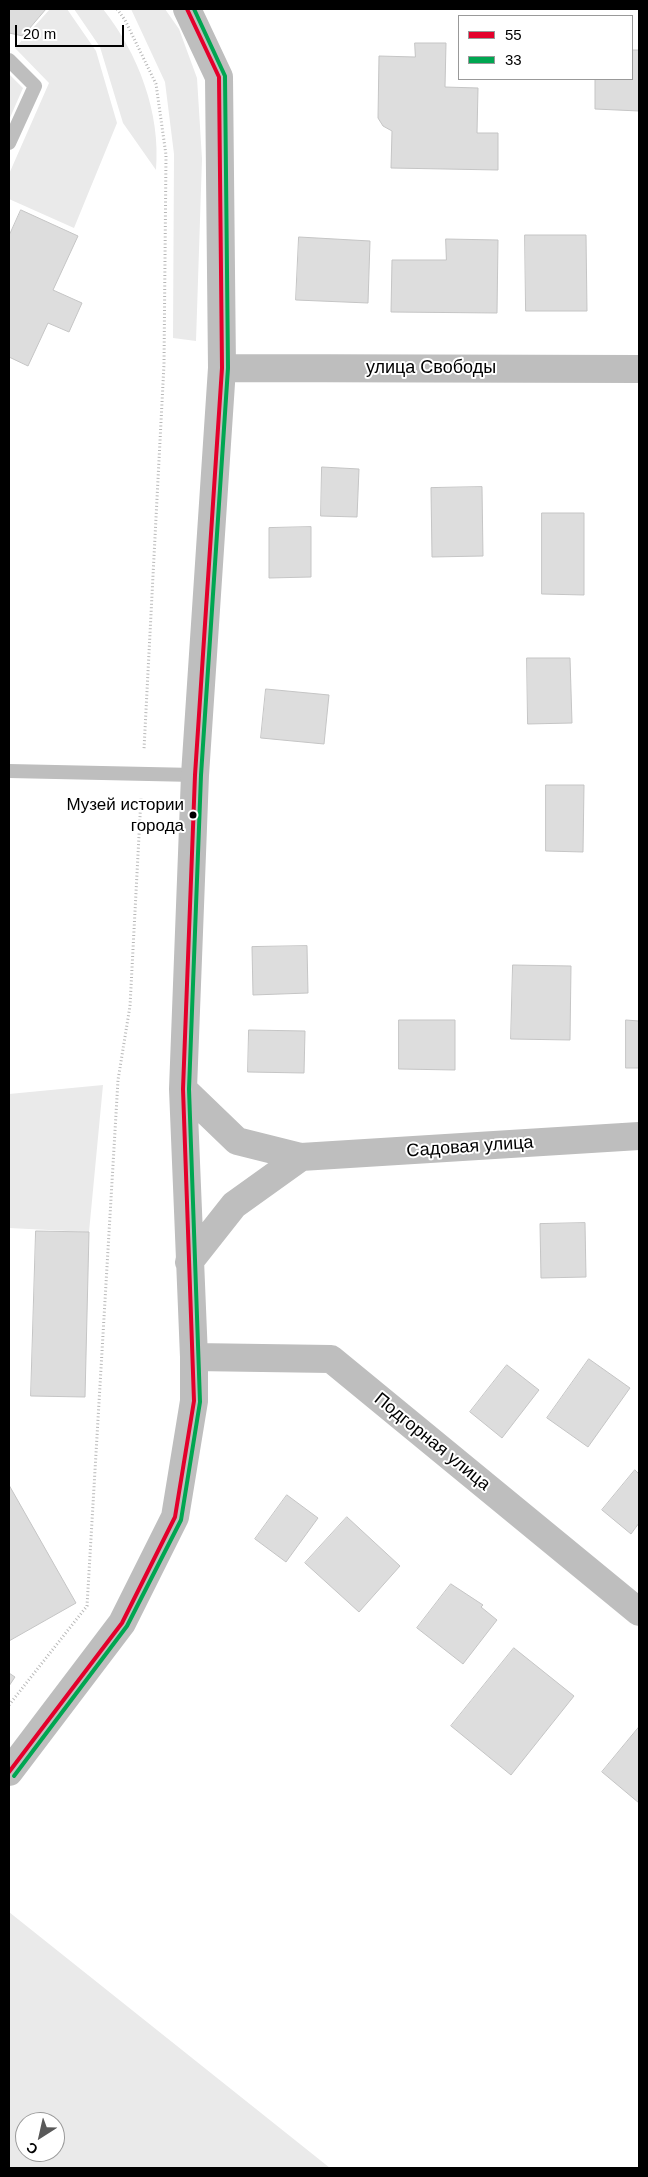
<!DOCTYPE html>
<meta charset="utf-8">
<style>
body{margin:0}
#map{position:relative;width:648px;height:2177px;overflow:hidden;background:#fff;font-family:Arial,sans-serif}
canvas{display:block}
.frame{position:absolute;inset:0;border:10px solid #000;pointer-events:none}
.legend{position:absolute;left:458px;top:15px;width:175px;height:65px;box-sizing:border-box;background:#fff;border:1px solid #999;margin:0;padding:6px 9px;list-style:none;font-size:15px;color:#000}
.legend li{display:flex;align-items:center;gap:10px;height:25px}
.legend b{width:25px;border:1px solid #999}
.north{position:absolute;left:15px;top:2112px;width:50px;height:50px;box-sizing:border-box;background:#fff;border:1px solid #999;border-radius:50%;rotate:215deg;font-size:14px;font-weight:700;line-height:20px;text-align:center;color:#000}
.north::after{content:'';display:block;margin:auto;width:18px;height:22px;background:#595959;clip-path:polygon(50% 0,100% 100%,50% 72%,0 100%)}
.scale{position:absolute;left:15px;top:25px;width:109px;height:22px;box-sizing:border-box;border:2px solid #000;border-top:0;padding-left:6px;font-size:15px;line-height:18px;white-space:nowrap;color:#000;-webkit-text-stroke:4px #fff;paint-order:stroke}
</style>
<div id="map">
<canvas width="648" height="2177"></canvas>
<div class="frame"></div>
<ul class="legend">
<li><b style="height:6px;background:#e4002b"></b>55</li>
<li><b style="height:6px;background:#00a651"></b>33</li>
</ul>
<div class="north">С</div>
<div class="scale">20 m</div>
</div>
<script>
const c = document.querySelector('canvas').getContext('2d');
c.lineJoin = 'round';
function paint(path, color) { c.fillStyle = color; c.fill(path, 'evenodd'); }
function trace(path, color, width, dash) { c.strokeStyle = color; c.lineWidth = width; c.lineCap = dash ? 'butt' : 'round'; c.setLineDash(dash || []); c.stroke(path); }
function drawText(font, color, halo, rows, align = 'center') {
  c.font = font + ' Arial,sans-serif'; c.lineWidth = 4; c.setLineDash([]); c.textBaseline = 'middle'; c.strokeStyle = halo; c.fillStyle = color; for (const [text, x, y, turn = 0] of rows) {
    c.save(); c.translate(x, y); c.rotate((+turn || 0) * Math.PI / 180); c.textAlign = isNaN(turn) ? turn : align; if (halo) c.strokeText(text, 0, 0); c.fillText(text, 0, 0); c.restore();
  }
}
const green = new Path2D(`
 M 50,9 L 67,9 L 96,51 L 117,123 L 74,228 L 9,199 L 9,174 L 49,83 L 15,48 Z
 M 74,9 L 103,9 C 138,53 161,113 156,170 L 123,123 L 100,47 Z
 M 131,9 L 165,9 L 179,29 L 197,78 L 202,159 L 196,341 L 173,338 L 174,154 L 165,82 Z
 M 9,74 L 23,88 L 9,120 Z
 M 103,1085 L 89,1232 L 9,1228 L 9,1094 Z
 M 9,1912 L 330,2168 L 9,2168 ZM 25,2122 L 55,2122 L 55,2152 L 25,2152 Z`);
const building = new Path2D(`
 M 9,9 L 46,9 L 23,36 L 9,33 Z
 M 415,43 L 446,43 L 445,87 L 478,88 L 477,133 L 498,133 L 498,170 L 391,168 L 392,131 L 383,126 L 378,118 L 379,56 L 415,57 Z
 M 632,50 L 639,50 L 639,111 L 595,109 L 595,79 L 632,79 Z
 M 21,210 L 78,236 L 53,290 L 82,303 L 69,332 L 48,323 L 28,366 L 9,357 L 9,236 Z
 M 525,235 L 586,235 L 587,311 L 526,311 Z
 M 299,237 L 370,241 L 368,303 L 296,300 Z
 M 446,239 L 498,240 L 497,313 L 391,312 L 392,260 L 446,260 Z
 M 322,467 L 359,469 L 357,517 L 321,516 Z
 M 482,487 L 483,556 L 432,557 L 431,488 Z
 M 542,513 L 584,513 L 584,595 L 542,594 Z
 M 311,527 L 311,577 L 269,578 L 269,528 Z
 M 527,658 L 570,658 L 572,723 L 528,724 Z
 M 266,689 L 329,695 L 324,744 L 261,738 Z
 M 546,785 L 584,785 L 583,852 L 546,851 Z
 M 307,946 L 308,993 L 253,995 L 252,947 Z
 M 513,965 L 571,966 L 570,1040 L 511,1039 Z
 M 399,1020 L 455,1020 L 455,1070 L 399,1069 Z
 M 626,1020 L 639,1021 L 639,1068 L 626,1068 Z
 M 249,1030 L 305,1031 L 304,1073 L 248,1072 Z
 M 585,1223 L 586,1277 L 541,1278 L 540,1224 Z
 M 36,1231 L 89,1232 L 85,1397 L 31,1396 Z
 M 589,1359 L 630,1388 L 588,1447 L 547,1418 Z
 M 507,1365 L 539,1390 L 502,1438 L 470,1412 Z
 M 635,1470 L 639,1474 L 639,1523 L 631,1534 L 602,1510 Z
 M 9,1485 L 76,1603 L 9,1641 Z
 M 287,1495 L 318,1518 L 286,1562 L 255,1539 Z
 M 347,1517 L 400,1566 L 359,1612 L 305,1563 Z
 M 451,1584 L 483,1605 L 481,1607 L 497,1620 L 463,1664 L 417,1628 Z
 M 514,1648 L 574,1696 L 511,1775 L 451,1726 Z
 M 9,1673 L 15,1677 L 9,1686 Z
 M 639,1727 L 639,1803 L 602,1772 Z`);
const path = new Path2D(`
 M 117,9 L 125,20 L 156,84 L 166,155 L 164,364 L 144,749
 M 9,1705 L 87,1606 L 118,1080 L 130,1006 L 141,798`);
const lane = new Path2D(`
 M 9,60 L 35,86 L 9,143
 M 9,771 L 195,775`);
const street = new Path2D(`
 M 222,368 L 639,369
 M 183,1089 L 237,1141 L 301,1157 L 639,1136
 M 189,1262 L 234,1205 L 301,1157
 M 194,1357 L 331,1359 L 639,1612
 M 9,1772 L 122,1623 L 175,1517 L 194,1401 L 194,1357 L 183,1089 L 195,775 L 222,368 L 219,77 L 187,9`);
const bus1 = new Path2D(`
 M 9,1772 L 122,1623 L 175,1517 L 194,1401 L 183,1089 L 195,775 L 222,368 L 219,77 L 187,9`);
const bus2 = new Path2D(`
 M 14,1776 L 127,1626 L 181,1520 L 200,1402 L 189,1089 L 201,775 L 228,368 L 225,76 L 194,9`);
const markers = [
 [193,815,4.5,"#000"]
];
const busNames = [
 ["Музей истории",184,805],
 ["города",184,826]
];
const streetNames = [
 ["улица Свободы",431,368],
 ["Садовая улица",470,1147,-4],
 ["Подгорная улица",432,1442,39]
];
paint(green, '#eaeaea');
paint(building, '#ddd');
trace(building, '#c5c5c5', 1);
trace(path, '#b8b8b8', 3, [1, 2.5]);
trace(lane, '#bebebe', 14);
trace(street, '#bebebe', 28);
trace(bus1, '#e4002b', 4);
trace(bus2, '#00a651', 4);
for (const [x, y, r, color] of markers) { const dot = new Path2D(); dot.arc(x, y, r, 0, 2 * Math.PI); c.fillStyle = color; c.fill(dot); trace(dot, '#fff', 2); }
drawText('17px', '#000', '#fff', busNames, 'right');
drawText('18px', '#000', '#fff', streetNames);
</script>
